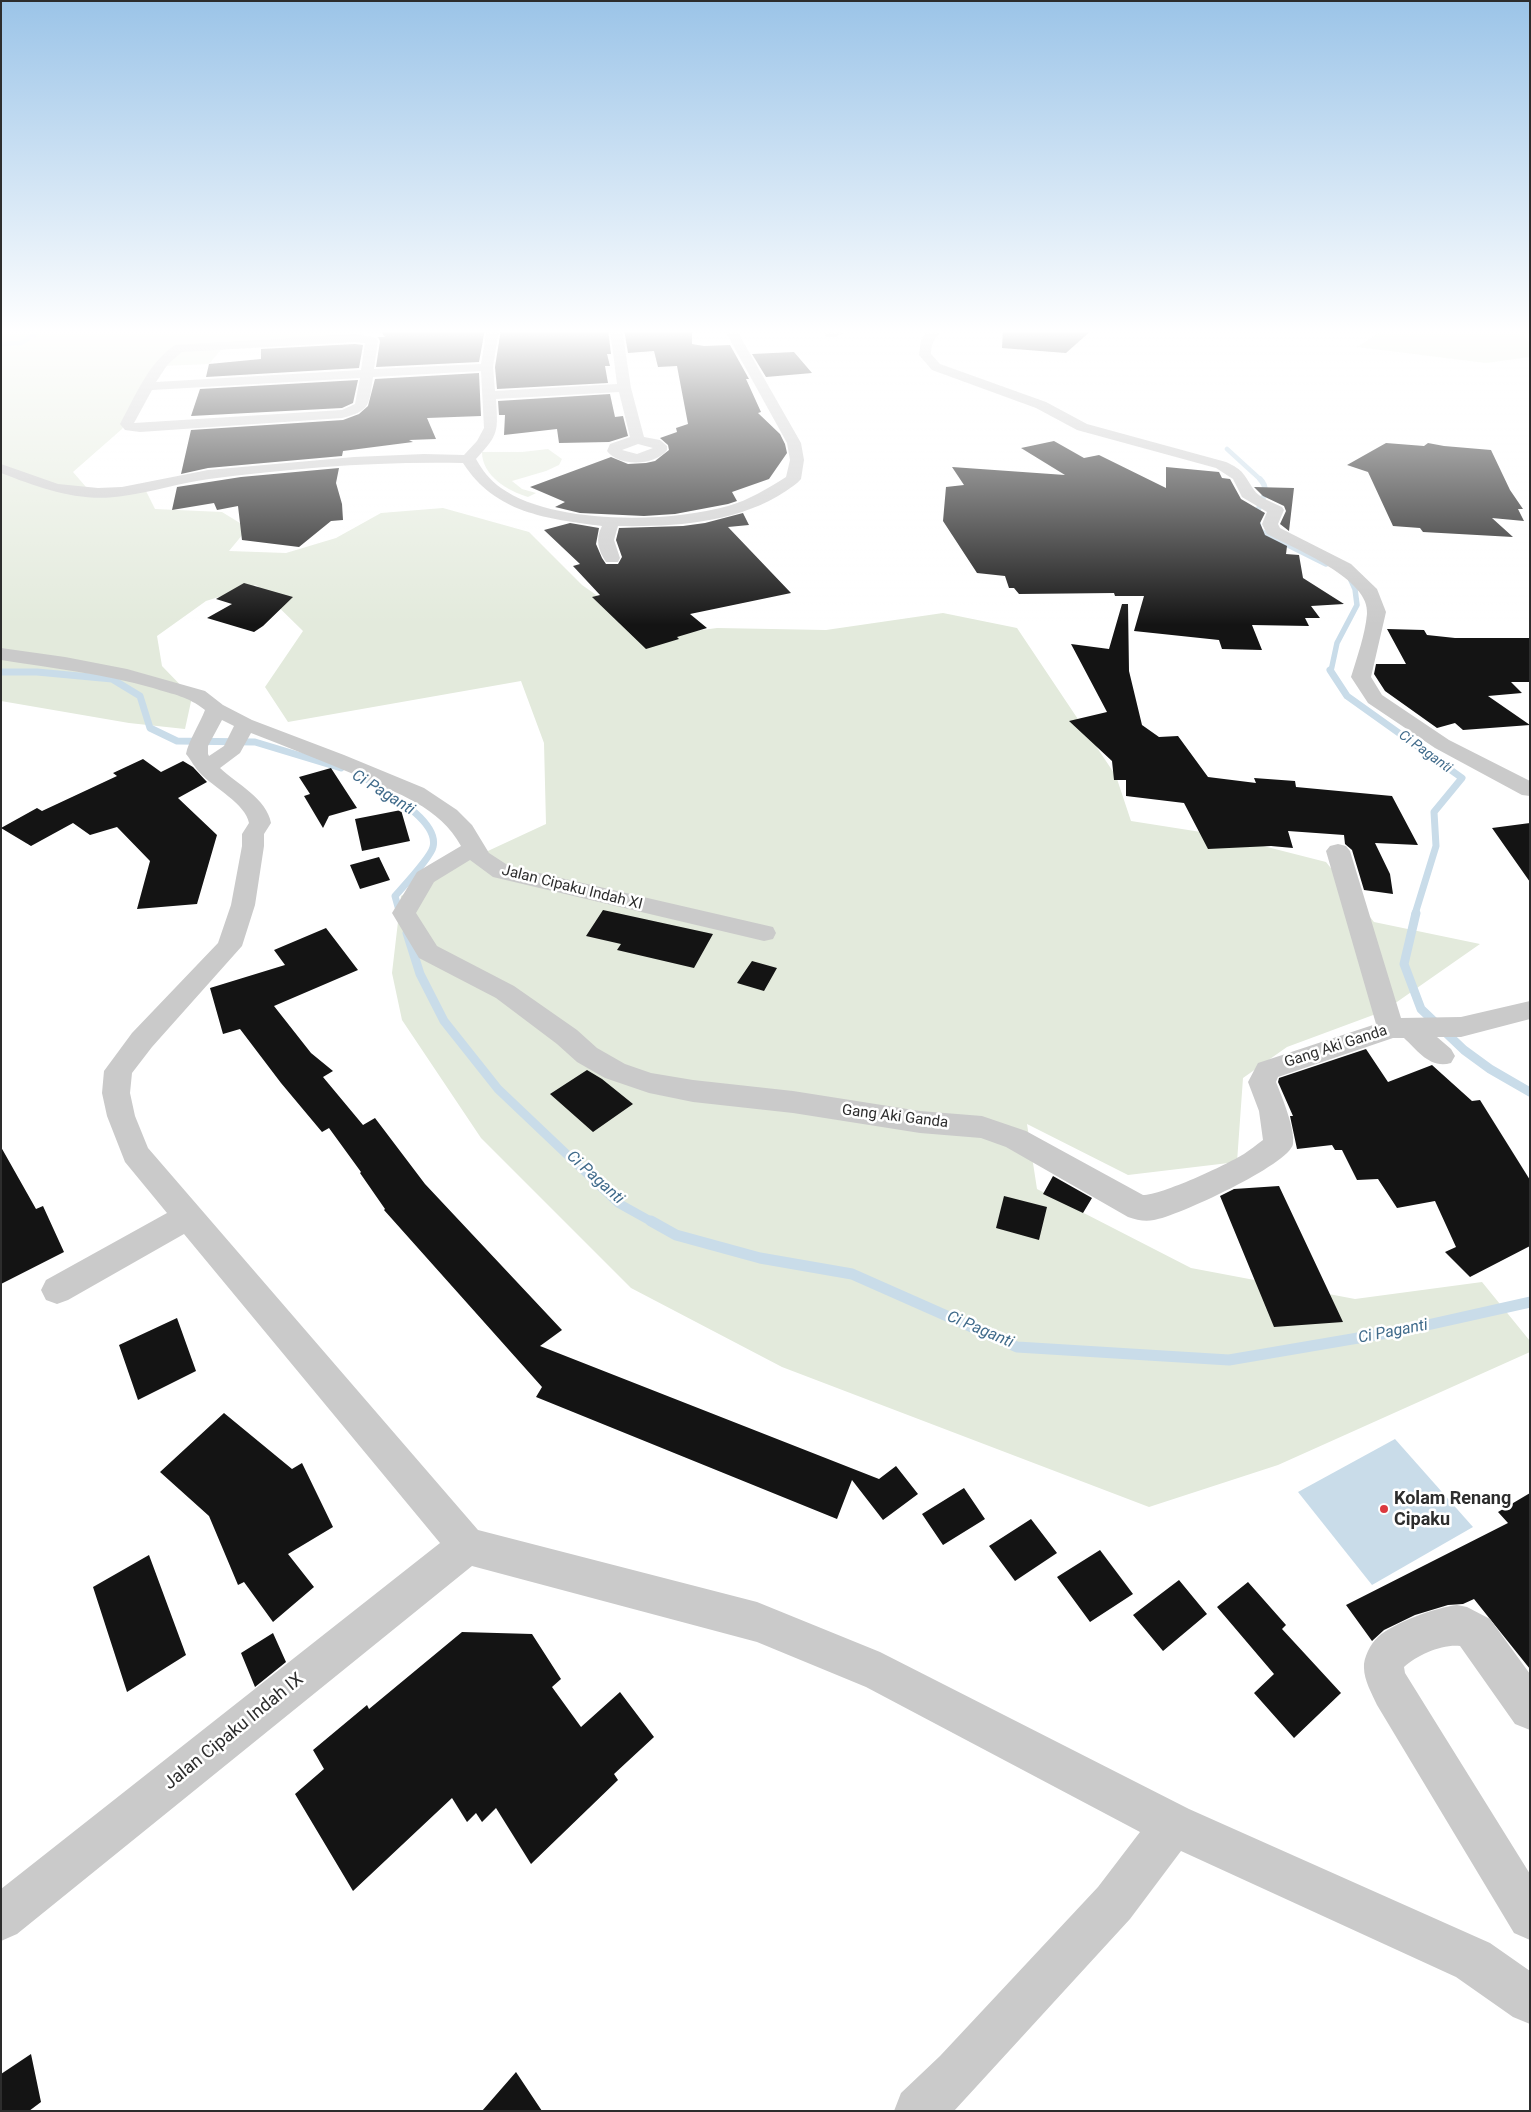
<!DOCTYPE html>
<style>
body{margin:0}
#map{position:relative;width:1531px;height:2112px;overflow:hidden;background:#fff;font-family:Roboto,sans-serif}
canvas{display:block}
.frame{position:absolute;inset:0;border:2px solid #2d2d2d;pointer-events:none}
</style>
<div id="map">
<canvas width="1531" height="2112"></canvas>
<div class="frame"></div>
</div>
<script>
const c = document.querySelector('canvas').getContext('2d');
c.lineJoin = 'round';
function paint(path, color) { c.fillStyle = color; c.fill(path, 'evenodd'); }
function trace(path, color, width, dash) { c.strokeStyle = color; c.lineWidth = width; c.lineCap = dash ? 'butt' : 'round'; c.setLineDash(dash || []); c.stroke(path); }
function drawText(font, color, halo, rows, align = 'center') {
  c.font = font + ' Roboto,sans-serif'; c.lineWidth = 5; c.setLineDash([]); c.textBaseline = 'middle'; c.strokeStyle = halo; c.fillStyle = color; for (const [text, x, y, turn = 0] of rows) {
    c.save(); c.translate(x, y); c.rotate((+turn || 0) * Math.PI / 180); c.textAlign = isNaN(turn) ? turn : align; if (halo) c.strokeText(text, 0, 0); c.fillText(text, 0, 0); c.restore();
  }
}
const green = new Path2D(`
 M 1,329 L 367,329 L 359,339 L 225,345 L 209,364 L 162,366 L 122,429 L 73,472 L 93,495 L 146,491 L 155,509 L 222,512 L 248,528 L 229,551 L 286,553 L 336,538 L 381,513 L 443,508 L 529,532 L 582,585 L 629,618 L 636,639 L 717,628 L 826,630 L 943,613 L 1017,628 L 1116,776 L 1131,821 L 1220,835 L 1326,862 L 1374,922 L 1480,944 L 1384,1011 L 1287,1047 L 1243,1078 L 1237,1162 L 1128,1175 L 1027,1124 L 1037,1189 L 1191,1268 L 1355,1299 L 1482,1282 L 1530,1341 L 1530,1352 L 1278,1465 L 1149,1507 L 782,1367 L 631,1288 L 481,1138 L 402,1020 L 392,973 L 401,896 L 462,863 L 546,824 L 544,743 L 521,681 L 288,722 L 265,687 L 303,631 L 256,585 L 206,601 L 157,636 L 162,666 L 192,697 L 185,729 L 129,723 L 1,701 Z
 M 1385,329 L 1521,329 L 1530,346 L 1530,357 L 1486,363 L 1357,347 Z
 M 548,449 L 562,459 L 559,465 L 546,471 L 512,481 L 522,489 L 536,493 L 528,497 C 508,491 482,476 482,452 L 522,452 Z`);
const water = new Path2D(`
 M 1395,1439 L 1473,1527 L 1372,1585 L 1298,1492 Z`);
const streamFar4 = new Path2D(`
 M 1,344 L 21,343 L 43,329
 M 1227,449 L 1261,480`);
const streamFar3 = new Path2D(`
 M 1260,479 C 1272,491 1259,502 1257,514 C 1256,519 1259,526 1260,531 L 1326,564
 M 1331,671 L 1337,643 L 1357,605 L 1355,589 L 1350,578`);
const streamFar2 = new Path2D(`
 M 1330,670 L 1347,696 L 1462,778 L 1434,812 L 1436,846 L 1415,914
 M 1,672 L 37,672 L 112,679 L 140,696 L 150,728 L 177,741 L 255,742 L 341,768
 M 360,775 C 380,789 440,819 433,847 C 431,857 403,887 395,896 L 400,914`);
const streamFar1 = new Path2D(`
 M 400,913 L 401,916
 M 1416,913 L 1404,964 L 1421,1009 L 1464,1050 L 1490,1069 L 1530,1092
 M 407,933 L 420,974 L 444,1021 L 498,1089 L 618,1203 L 654,1223`);
const stream = new Path2D(`
 M 651,1221 L 676,1235 L 760,1258 L 852,1274 L 1017,1347 L 1229,1360 L 1405,1330 L 1530,1302`);
const building = new Path2D(`
 M 379,329 L 485,329 L 479,362 L 376,367 L 380,341 L 378,337 L 385,337 Z
 M 501,329 L 608,329 L 611,354 L 607,354 L 610,366 L 605,366 L 608,383 L 497,389 L 495,367 Z
 M 624,329 L 692,329 L 692,344 L 704,346 L 730,345 L 749,379 L 746,379 L 761,412 L 758,413 L 780,434 L 785,444 L 787,453 L 769,479 L 732,492 L 737,501 L 728,504 L 675,514 L 644,516 L 580,513 L 555,507 L 565,502 L 530,487 L 611,457 L 628,464 L 646,463 L 655,461 L 669,450 L 668,445 L 660,438 L 677,432 L 676,428 L 688,424 L 677,366 L 658,367 L 654,351 L 628,353 Z
 M 1003,329 L 1093,329 L 1066,353 L 1002,348 Z
 M 355,344 L 363,345 L 359,368 L 206,377 L 209,364 L 261,359 L 261,349 Z
 M 794,352 L 812,373 L 766,377 L 752,354 Z
 M 479,373 L 481,416 L 427,418 L 436,439 L 409,440 L 413,442 L 343,451 L 342,456 L 208,468 L 181,474 L 191,430 L 343,420 L 359,414 L 368,406 L 375,379 Z
 M 358,380 L 353,403 L 342,408 L 191,416 L 200,389 Z
 M 610,394 L 615,417 L 623,416 L 628,436 L 609,442 L 559,443 L 557,429 L 504,435 L 505,415 L 499,415 L 498,401 Z
 M 1054,441 L 1084,458 L 1099,455 L 1166,488 L 1166,467 L 1219,472 L 1222,478 L 1230,479 L 1241,499 L 1265,513 L 1260,523 L 1265,535 L 1287,546 L 1286,554 L 1299,555 L 1303,578 L 1344,604 L 1311,606 L 1320,618 L 1305,618 L 1309,626 L 1252,625 L 1262,650 L 1222,649 L 1219,640 L 1134,631 L 1144,596 L 1115,596 L 1114,593 L 1019,594 L 1014,588 L 1009,588 L 1005,576 L 977,573 L 943,521 L 946,487 L 964,485 L 952,467 L 1065,475 L 1021,448 Z
 M 1386,443 L 1424,446 L 1428,443 L 1444,446 L 1491,450 L 1510,490 L 1523,509 L 1518,509 L 1524,521 L 1492,518 L 1513,537 L 1423,532 L 1420,528 L 1393,526 L 1368,472 L 1347,465 Z
 M 339,468 L 336,483 L 342,504 L 343,520 L 331,521 L 299,547 L 242,540 L 238,506 L 217,510 L 214,503 L 172,510 L 177,487 L 241,477 Z
 M 1254,487 L 1294,488 L 1289,531 L 1280,524 L 1286,511 L 1284,506 L 1263,496 Z
 M 743,513 L 749,525 L 728,527 L 791,593 L 690,614 L 707,628 L 677,637 L 679,639 L 646,649 L 592,597 L 600,595 L 573,566 L 580,564 L 544,530 L 570,523 L 599,528 L 596,544 L 602,558 L 606,564 L 618,564 L 622,557 L 616,540 L 619,528 L 683,526 L 705,523 Z
 M 244,583 L 293,597 L 263,626 L 254,632 L 207,618 L 232,604 L 216,599 Z
 M 1122,604 L 1128,604 L 1129,671 L 1142,725 L 1159,737 L 1178,736 L 1208,777 L 1256,783 L 1254,778 L 1295,781 L 1296,787 L 1392,796 L 1418,845 L 1375,843 L 1390,874 L 1393,894 L 1364,890 L 1352,850 L 1345,844 L 1344,835 L 1288,831 L 1293,848 L 1271,846 L 1208,849 L 1184,803 L 1126,796 L 1126,780 L 1114,780 L 1112,761 L 1069,721 L 1107,712 L 1071,644 L 1109,649 Z
 M 1387,629 L 1424,630 L 1427,635 L 1455,638 L 1530,638 L 1530,682 L 1511,682 L 1522,693 L 1488,696 L 1530,725 L 1463,730 L 1455,723 L 1437,728 L 1385,691 L 1374,674 L 1376,664 L 1406,664 Z
 M 143,759 L 161,772 L 183,761 L 193,767 L 207,782 L 178,798 L 217,835 L 197,904 L 137,909 L 150,861 L 117,827 L 90,835 L 73,823 L 31,846 L 1,828 L 37,808 L 42,811 L 117,776 L 113,773 Z
 M 331,768 L 357,808 L 329,816 L 323,828 L 304,796 L 310,794 L 299,777 Z
 M 401,810 L 410,841 L 362,851 L 355,819 Z
 M 1530,823 L 1530,882 L 1492,828 Z
 M 379,857 L 390,880 L 360,889 L 350,865 Z
 M 603,910 L 713,934 L 694,968 L 617,950 L 621,944 L 586,936 Z
 M 326,928 L 358,970 L 274,1006 L 311,1053 L 333,1071 L 323,1077 L 363,1125 L 375,1118 L 425,1184 L 562,1330 L 540,1346 L 879,1479 L 896,1466 L 918,1494 L 883,1520 L 852,1480 L 837,1519 L 536,1397 L 542,1387 L 384,1210 L 385,1209 L 360,1173 L 361,1172 L 329,1128 L 322,1132 L 281,1083 L 240,1029 L 223,1034 L 210,988 L 285,965 L 274,950 Z
 M 752,961 L 777,968 L 764,991 L 737,983 Z
 M 1366,1049 L 1388,1082 L 1432,1065 L 1472,1101 L 1480,1100 L 1530,1180 L 1530,1246 L 1470,1277 L 1445,1252 L 1456,1247 L 1435,1201 L 1397,1208 L 1378,1179 L 1357,1180 L 1342,1150 L 1335,1150 L 1332,1145 L 1297,1149 L 1290,1116 L 1293,1116 L 1278,1082 L 1279,1078 Z
 M 587,1070 L 602,1079 L 633,1104 L 593,1132 L 550,1094 Z
 M 1,1147 L 36,1209 L 43,1206 L 64,1252 L 1,1284 Z
 M 1053,1176 L 1092,1198 L 1083,1213 L 1043,1194 Z
 M 1279,1186 L 1343,1322 L 1274,1327 L 1220,1196 L 1234,1189 Z
 M 1004,1196 L 1047,1207 L 1039,1240 L 996,1228 Z
 M 177,1318 L 196,1371 L 138,1400 L 119,1345 Z
 M 224,1413 L 292,1469 L 302,1463 L 333,1527 L 288,1554 L 314,1587 L 273,1622 L 244,1582 L 238,1585 L 209,1516 L 160,1472 Z
 M 964,1488 L 985,1519 L 943,1545 L 922,1514 Z
 M 1530,1493 L 1530,1669 L 1474,1599 L 1463,1604 L 1448,1605 L 1415,1615 L 1384,1630 L 1372,1641 L 1346,1605 L 1508,1523 L 1498,1512 Z
 M 1031,1519 L 1057,1553 L 1015,1581 L 989,1546 Z
 M 1100,1550 L 1133,1594 L 1090,1622 L 1057,1577 Z
 M 149,1555 L 186,1655 L 127,1692 L 93,1587 Z
 M 1179,1580 L 1207,1614 L 1163,1651 L 1133,1615 Z
 M 1248,1582 L 1286,1625 L 1282,1629 L 1341,1693 L 1294,1738 L 1254,1693 L 1274,1674 L 1217,1607 Z
 M 462,1632 L 532,1634 L 561,1679 L 552,1687 L 581,1727 L 620,1692 L 654,1737 L 614,1774 L 618,1780 L 531,1864 L 496,1808 L 482,1822 L 476,1813 L 467,1822 L 452,1798 L 353,1891 L 295,1794 L 324,1769 L 313,1750 L 367,1705 L 369,1709 Z
 M 273,1633 L 286,1662 L 255,1687 L 241,1653 Z
 M 31,2054 L 41,2102 L 29,2111 L 1,2111 L 1,2074 Z
 M 516,2072 L 542,2111 L 482,2111 Z`);
const street = new Path2D(`
 M 487,329 L 499,329 L 493,367 L 495,391 L 617,384 L 610,329 L 622,329 L 631,388 L 644,437 L 660,440 L 667,446 L 667,450 C 655,466 619,467 607,451 L 610,444 L 630,437 L 619,392 L 496,399 C 498,432 499,434 476,459 C 482,470 490,480 501,488 C 553,525 669,523 728,506 C 749,500 767,489 786,477 L 790,460 L 787,443 L 724,329 L 736,329 L 801,443 L 804,460 L 801,479 C 797,484 791,487 786,491 C 738,523 674,527 618,526 L 614,540 L 620,558 L 618,562 L 606,562 C 598,550 595,539 602,526 C 547,519 495,513 463,463 C 379,461 293,468 209,479 C 180,483 152,492 123,496 C 80,503 40,488 1,473 L 1,464 L 58,484 L 98,488 L 122,487 L 208,470 L 354,457 L 424,454 L 464,455 L 477,441 L 484,428 L 481,371 L 373,377 C 369,404 371,411 342,418 L 140,432 L 125,430 L 120,424 C 135,397 148,363 175,345 L 355,334 L 376,338 L 378,341 L 374,369 L 481,364 ZM 355,342 L 365,343 L 361,370 L 156,382 L 168,364 L 182,352 ZM 360,378 L 355,404 L 342,410 L 134,423 L 152,390 ZM 638,444 L 653,448 L 637,454 L 622,450 Z
 M 832,329 L 851,329 L 835,337 L 827,337 L 825,334 Z
 M 929,329 L 943,329 C 935,338 931,342 931,354 L 940,364 L 1046,402 L 1087,424 L 1226,462 C 1244,470 1244,475 1254,490 C 1258,497 1274,503 1282,507 L 1284,510 L 1278,524 L 1280,528 L 1351,564 L 1377,589 L 1386,612 L 1371,677 L 1382,695 L 1449,740 L 1530,781 L 1530,796 L 1522,795 L 1435,748 L 1368,703 L 1351,677 C 1357,657 1365,635 1367,614 C 1371,579 1293,548 1267,534 L 1262,524 L 1267,512 L 1242,497 L 1233,479 L 1216,468 L 1077,430 L 1036,408 L 932,370 L 919,355 L 921,340 Z
 M 1,648 L 65,657 L 127,669 L 205,691 L 223,705 L 252,720 L 344,755 L 424,788 L 457,810 L 472,825 L 489,853 L 509,866 L 773,927 L 776,933 L 773,939 L 764,941 L 493,877 L 470,860 L 434,882 L 416,913 L 437,946 L 514,986 L 577,1030 L 597,1048 L 625,1064 L 651,1073 L 693,1080 L 793,1091 L 920,1111 L 982,1116 L 1026,1131 L 1143,1195 C 1162,1195 1226,1165 1244,1154 C 1250,1150 1256,1145 1263,1140 L 1259,1111 L 1248,1082 L 1258,1063 L 1376,1024 L 1326,851 L 1330,846 L 1338,844 L 1346,846 L 1350,851 L 1401,1018 L 1461,1017 L 1530,1001 L 1530,1019 L 1461,1037 L 1437,1037 L 1451,1049 L 1455,1056 L 1451,1063 C 1430,1069 1418,1051 1404,1038 L 1393,1038 L 1278,1077 L 1276,1082 C 1282,1097 1295,1128 1293,1144 C 1290,1164 1176,1217 1154,1220 C 1145,1222 1137,1220 1128,1217 L 1006,1147 L 981,1138 L 920,1133 L 793,1113 L 693,1102 L 649,1093 L 605,1078 L 577,1062 L 557,1044 L 496,998 L 419,958 L 392,913 L 417,872 L 461,846 C 440,807 397,793 358,776 C 323,761 287,747 251,733 L 240,753 L 220,768 C 237,784 267,799 271,823 L 264,834 L 264,846 L 255,905 L 242,946 L 152,1047 L 132,1073 L 130,1093 L 135,1116 L 148,1148 L 478,1530 L 757,1602 L 880,1652 L 1189,1809 L 1490,1943 L 1530,1971 L 1530,2024 L 1513,2017 L 1456,1977 L 1181,1851 L 1130,1919 L 954,2111 L 894,2111 L 901,2093 L 940,2056 L 1098,1887 L 1140,1832 L 866,1687 L 757,1642 L 472,1566 L 17,1934 L 1,1941 L 1,1889 L 440,1543 L 184,1234 L 68,1300 L 57,1304 L 46,1300 L 41,1290 L 46,1280 L 167,1213 L 125,1162 L 107,1116 L 102,1093 L 104,1071 L 132,1033 L 218,943 L 231,905 L 242,846 L 242,834 L 249,823 C 246,804 213,787 200,773 C 195,768 191,760 186,754 C 188,742 200,723 205,710 C 187,696 175,695 153,688 C 103,674 52,668 1,660 ZM 222,720 L 234,726 L 224,746 L 209,756 L 208,754 L 208,746 Z
 M 1457,1605 L 1467,1607 L 1490,1619 L 1530,1674 L 1530,1730 L 1515,1724 L 1460,1646 C 1442,1644 1417,1655 1404,1667 L 1405,1673 L 1530,1874 L 1530,1940 L 1514,1933 L 1377,1705 C 1372,1694 1364,1680 1364,1668 C 1363,1658 1371,1643 1378,1637 C 1393,1623 1437,1607 1457,1605 Z`);
const markers = [
 [1384,1509,5,"#db393f"]
];
const farWaternames = [
 ["Ci Paganti",1425,752,36]
];
const streetNames = [
 ["Jalan Cipaku Indah XI",572,888,14],
 ["Gang Aki Ganda",1336,1047,-18],
 ["Gang Aki Ganda",895,1117,7]
];
const waterNames = [
 ["Ci Paganti",383,793,32],
 ["Ci Paganti",595,1178,42],
 ["Ci Paganti",980,1330,23],
 ["Ci Paganti",1393,1332,-11]
];
const nearPoinames = [
 ["Kolam Renang",1394,1499],
 ["Cipaku",1394,1520]
];
const nearStreetnames = [
 ["Jalan Cipaku Indah IX",234,1732,-39]
];
paint(green, '#e3eadc');
paint(water, '#c9dce9');
trace(streamFar4, '#c9dce9', 4.5);
trace(streamFar3, '#c9dce9', 5.5);
trace(streamFar2, '#c9dce9', 7);
trace(streamFar1, '#c9dce9', 9);
trace(stream, '#c9dce9', 11);
paint(building, '#141414');
paint(street, '#cacaca');
const sky = c.createLinearGradient(0, 0, 0, 625);
sky.addColorStop(0, '#9bc4e8');
sky.addColorStop(0.53, '#fff');
sky.addColorStop(1, '#ffffff00');
c.fillStyle = sky;
c.fillRect(0, 0, 1531, 625);
for (const [x, y, r, color] of markers) { const dot = new Path2D(); dot.arc(x, y, r, 0, 2 * Math.PI); c.fillStyle = color; c.fill(dot); trace(dot, '#fff', 2); }
drawText('italic 14px', '#406b8b', '#fff', farWaternames);
drawText('15px', '#2d2d2d', '#fff', streetNames);
drawText('italic 16px', '#406b8b', '#fff', waterNames);
drawText('bold 18px', '#2d2d2d', '#fff', nearPoinames, 'left');
drawText('18px', '#2d2d2d', '#fff', nearStreetnames);
</script>
